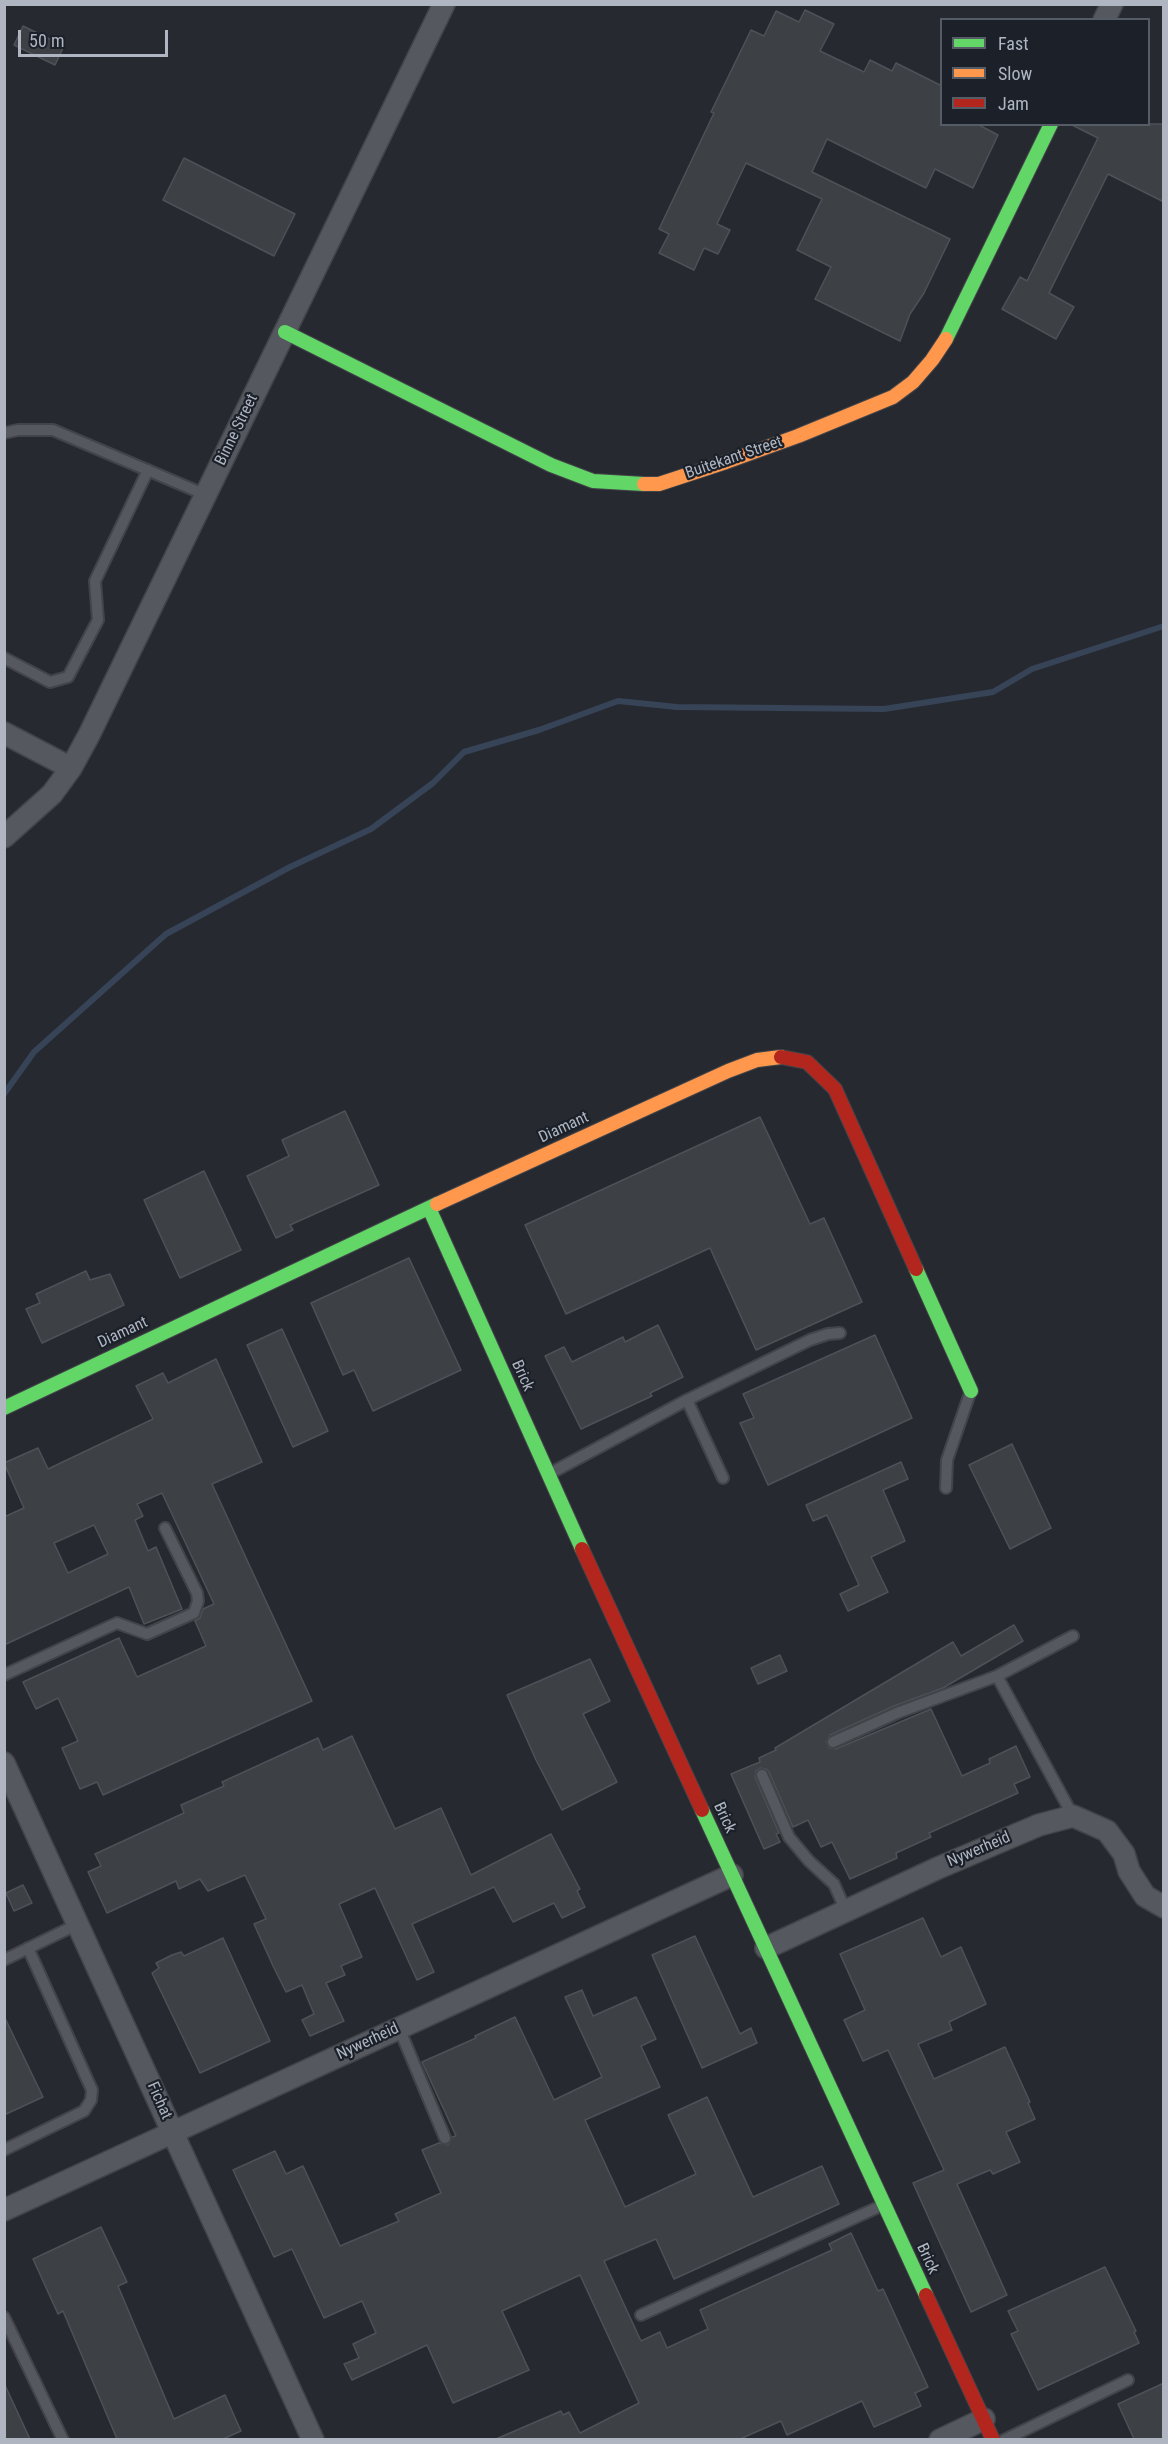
<!DOCTYPE html>
<style>
body{margin:0}
#map{position:relative;width:1168px;height:2444px;overflow:hidden;background:#262a30;font-family:"Roboto Condensed",sans-serif}
canvas{display:block}
.frame{position:absolute;inset:0;border:6px solid #afb6c1;pointer-events:none}
.legend{position:absolute;left:940px;top:18px;width:210px;height:108px;box-sizing:border-box;background:#1b2029;border:2px solid #565c66;margin:0;padding:8px 10px;list-style:none;font-size:18px;color:#afb6c1}
.legend li{display:flex;align-items:center;gap:12px;height:30px}
.legend b{width:30px;border:2px solid #565c66}
.scale{position:absolute;left:18px;top:30px;width:150px;height:27px;box-sizing:border-box;border:3px solid #afb6c1;border-top:0;padding-left:8px;font-size:18px;line-height:21px;white-space:nowrap;color:#afb6c1;-webkit-text-stroke:4px #1b2029;paint-order:stroke}
</style>
<div id="map">
<canvas width="1168" height="2444"></canvas>
<div class="frame"></div>
<ul class="legend">
<li><b style="height:8px;background:#63d668"></b>Fast</li>
<li><b style="height:8px;background:#ff974d"></b>Slow</li>
<li><b style="height:8px;background:#b3261e"></b>Jam</li>
</ul>
<div class="scale">50 m</div>
</div>
<script>
const c = document.querySelector('canvas').getContext('2d');
c.lineJoin = 'round';
function trace(path, color, width, dash) { c.strokeStyle = color; c.lineWidth = width; c.lineCap = dash ? 'butt' : 'round'; c.setLineDash(dash || []); c.stroke(path); }
function paint(path, color) { c.fillStyle = color; c.fill(path, 'evenodd'); }
function drawText(font, color, halo, rows, align = 'center') {
  c.font = font + ' "Roboto Condensed",sans-serif'; c.lineWidth = 4.5; c.setLineDash([]); c.textBaseline = 'middle'; c.strokeStyle = halo; c.fillStyle = color; for (const [text, x, y, turn = 0] of rows) {
    c.save(); c.translate(x, y); c.rotate((+turn || 0) * Math.PI / 180); c.textAlign = isNaN(turn) ? turn : align; if (halo) c.strokeText(text, 0, 0); c.fillText(text, 0, 0); c.restore();
  }
}
const stream = new Path2D(`
 M 4,1094 L 34,1052 L 166,934 L 290,867 L 371,829 L 433,783 L 464,752 L 539,730 L 618,701 L 677,707 L 884,709 L 993,692 L 1032,669 L 1164,626`);
const building = new Path2D(`
 M 805,10 L 834,24 L 820,51 L 864,72 L 870,60 L 892,71 L 896,63 L 942,86 L 942,124 L 977,124 L 998,135 L 973,188 L 935,169 L 926,188 L 827,139 L 812,172 L 950,239 L 924,293 L 910,314 L 900,341 L 815,299 L 831,267 L 797,250 L 822,199 L 746,163 L 717,224 L 730,230 L 718,254 L 704,248 L 694,270 L 659,253 L 669,234 L 659,229 L 714,113 L 711,112 L 751,30 L 764,36 L 776,11 L 799,22 Z
 M 23,26 L 64,46 L 55,65 L 14,45 Z
 M 1070,124 L 1164,124 L 1164,202 L 1108,174 L 1049,293 L 1074,307 L 1056,339 L 1002,309 L 1020,277 L 1027,281 L 1098,138 Z
 M 184,158 L 295,214 L 274,256 L 163,200 Z
 M 345,1111 L 379,1185 L 290,1225 L 293,1230 L 276,1238 L 247,1176 L 289,1156 L 282,1140 Z
 M 760,1117 L 810,1224 L 824,1218 L 862,1302 L 756,1350 L 710,1248 L 566,1314 L 525,1225 Z
 M 204,1171 L 241,1250 L 180,1278 L 144,1200 Z
 M 409,1258 L 461,1370 L 373,1411 L 354,1370 L 343,1375 L 311,1303 Z
 M 86,1271 L 90,1280 L 110,1274 L 124,1305 L 42,1343 L 26,1309 L 40,1303 L 36,1294 Z
 M 658,1325 L 683,1377 L 650,1393 L 652,1396 L 581,1429 L 545,1356 L 564,1347 L 572,1362 L 623,1337 L 625,1342 Z
 M 282,1329 L 328,1431 L 293,1447 L 247,1345 Z
 M 875,1335 L 912,1418 L 768,1485 L 740,1423 L 754,1418 L 743,1394 Z
 M 216,1359 L 262,1462 L 212,1484 L 312,1701 L 103,1795 L 97,1782 L 80,1789 L 62,1748 L 78,1741 L 58,1698 L 36,1709 L 23,1682 L 119,1638 L 137,1677 L 206,1646 L 195,1621 L 200,1618 L 203,1609 L 214,1604 L 162,1493 L 137,1504 L 143,1516 L 135,1520 L 148,1551 L 156,1547 L 182,1609 L 144,1624 L 129,1587 L 4,1645 L 4,1517 L 24,1508 L 4,1463 L 38,1448 L 48,1469 L 153,1419 L 136,1386 L 163,1373 L 168,1383 ZM 94,1525 L 108,1554 L 68,1573 L 54,1543 Z
 M 1012,1444 L 1051,1528 L 1010,1549 L 969,1465 Z
 M 901,1462 L 908,1479 L 883,1490 L 905,1541 L 871,1557 L 888,1592 L 848,1611 L 840,1594 L 859,1585 L 827,1515 L 813,1521 L 806,1505 Z
 M 1014,1625 L 1023,1641 L 943,1688 L 894,1706 L 830,1735 L 826,1742 L 829,1748 L 836,1749 L 931,1709 L 962,1776 L 990,1763 L 989,1759 L 1016,1746 L 1030,1777 L 1014,1784 L 1018,1793 L 929,1833 L 931,1837 L 896,1853 L 897,1858 L 850,1879 L 832,1842 L 821,1847 L 808,1820 L 793,1827 L 769,1772 L 766,1769 L 760,1768 L 756,1771 L 755,1777 L 779,1833 L 776,1834 L 780,1842 L 764,1849 L 731,1774 L 760,1762 L 759,1758 L 776,1750 L 775,1748 L 953,1642 L 961,1656 Z
 M 780,1655 L 787,1671 L 758,1684 L 751,1668 Z
 M 590,1659 L 610,1701 L 583,1714 L 617,1782 L 562,1810 L 536,1760 L 507,1695 Z
 M 352,1736 L 395,1829 L 441,1808 L 471,1875 L 551,1834 L 580,1889 L 577,1891 L 585,1907 L 562,1918 L 554,1903 L 513,1922 L 494,1887 L 412,1924 L 434,1972 L 417,1980 L 375,1888 L 339,1904 L 362,1957 L 341,1966 L 345,1975 L 326,1983 L 344,2021 L 310,2036 L 302,2020 L 314,2014 L 302,1985 L 286,1992 L 273,1966 L 254,1924 L 266,1919 L 245,1875 L 208,1891 L 200,1879 L 179,1889 L 176,1881 L 107,1913 L 88,1872 L 101,1866 L 95,1854 L 184,1813 L 181,1805 L 224,1786 L 222,1782 L 318,1738 L 323,1750 Z
 M 23,1885 L 32,1903 L 14,1911 L 6,1893 Z
 M 923,1918 L 941,1957 L 961,1947 L 986,2004 L 949,2022 L 952,2030 L 918,2044 L 934,2079 L 1005,2047 L 1030,2102 L 1028,2103 L 1035,2119 L 1006,2132 L 1020,2162 L 993,2174 L 990,2170 L 957,2184 L 1007,2295 L 971,2312 L 913,2183 L 944,2170 L 888,2050 L 863,2061 L 844,2020 L 865,2010 L 840,1954 Z
 M 695,1936 L 740,2034 L 751,2028 L 757,2043 L 702,2068 L 652,1955 Z
 M 223,1938 L 270,2041 L 200,2073 L 152,1973 L 159,1968 L 156,1963 L 172,1955 L 181,1952 L 184,1956 Z
 M 582,1990 L 593,2016 L 636,1997 L 656,2039 L 641,2046 L 660,2087 L 585,2120 L 625,2207 L 696,2174 L 668,2115 L 707,2097 L 753,2197 L 822,2166 L 839,2204 L 674,2279 L 656,2239 L 604,2261 L 641,2341 L 660,2332 L 667,2348 L 708,2329 L 700,2310 L 832,2250 L 829,2244 L 851,2233 L 878,2291 L 883,2289 L 928,2387 L 915,2393 L 921,2406 L 874,2427 L 862,2401 L 787,2435 L 781,2421 L 740,2439 L 496,2439 L 561,2411 L 563,2415 L 569,2412 L 580,2433 L 639,2403 L 580,2275 L 502,2311 L 529,2370 L 453,2403 L 427,2345 L 352,2380 L 344,2364 L 359,2358 L 353,2344 L 376,2333 L 362,2301 L 324,2318 L 292,2249 L 274,2257 L 233,2170 L 275,2151 L 286,2174 L 303,2166 L 340,2246 L 399,2221 L 395,2214 L 441,2193 L 422,2150 L 439,2143 L 448,2145 L 452,2137 L 456,2136 L 422,2062 L 476,2038 L 475,2036 L 515,2017 L 554,2100 L 602,2077 L 565,1997 Z
 M 4,2016 L 43,2097 L 4,2115 Z
 M 101,2227 L 127,2282 L 118,2286 L 174,2419 L 225,2395 L 241,2431 L 223,2439 L 117,2439 L 63,2311 L 58,2314 L 33,2259 Z
 M 1105,2267 L 1136,2331 L 1134,2332 L 1139,2343 L 1038,2390 L 1011,2334 L 1018,2331 L 1008,2311 Z
 M 4,2383 L 30,2439 L 4,2439 Z
 M 1164,2383 L 1164,2439 L 1134,2439 L 1118,2404 Z`);
const lane = new Path2D(`
 M 4,433 L 18,430 L 53,430 L 206,495
 M 4,658 L 50,682 L 68,677 L 98,620 L 95,581 L 148,470
 M 687,1400 L 723,1478
 M 549,1474 L 687,1400 L 810,1340 L 828,1334 L 840,1333
 M 946,1488 L 947,1460 L 970,1393
 M 4,1675 L 117,1623 L 147,1634 L 194,1613 L 198,1601 L 197,1593 L 165,1528
 M 997,1676 L 1073,1816
 M 833,1742 L 897,1713 L 997,1676 L 1073,1636
 M 762,1775 L 789,1837 L 809,1861 L 834,1884 L 846,1911
 M 4,1960 L 78,1924
 M 399,2028 L 445,2138
 M 4,2150 L 84,2111 L 91,2100 L 92,2090 L 28,1948
 M 641,2315 L 883,2205
 M 4,2317 L 63,2440
 M 1004,2440 L 1128,2380`);
const street = new Path2D(`
 M 1104,20 L 1112,4
 M 4,733 L 71,768
 M 4,837 L 52,794 L 71,768 L 89,735 L 444,4
 M 4,1763 L 313,2440
 M 766,1948 L 938,1868 L 1039,1825 L 1073,1816 L 1107,1831 L 1124,1854 L 1129,1871 L 1145,1896 L 1164,1907
 M 4,2210 L 732,1875
 M 940,2440 L 984,2419`);
const fast = new Path2D(`
 M 285,332 L 551,465 L 593,481 L 644,484
 M 946,339 L 1051,124
 M 429,1208 L 582,1549
 M 916,1269 L 971,1391
 M 4,1408 L 437,1204
 M 702,1810 L 926,2295`);
const slow = new Path2D(`
 M 644,484 L 659,484 L 726,462 L 798,436 L 893,397 L 913,382 L 932,360 L 946,339
 M 437,1204 L 728,1071 L 757,1060 L 781,1057`);
const jam = new Path2D(`
 M 781,1057 L 807,1062 L 835,1089 L 916,1269
 M 582,1549 L 702,1810
 M 926,2295 L 993,2440`);
const streetNames = [
 ["Binne Street",237,430,-64],
 ["Buitekant Street",734,458,-19],
 ["Diamant",564,1128,-25],
 ["Diamant",123,1333,-25],
 ["Brick",522,1376,66],
 ["Brick",724,1818,65],
 ["Nywerheid",979,1850,-23],
 ["Nywerheid",368,2042,-25],
 ["Fichat",159,2101,66],
 ["Brick",927,2259,65]
];
trace(stream, '#374357', 6);
paint(building, '#3d4045');
trace(building, '#4e5157', 1.5);
trace(lane, '#424449', 14);
trace(street, '#424449', 24);
trace(fast, '#424449', 16);
trace(slow, '#424449', 16);
trace(jam, '#424449', 16);
trace(lane, '#55585f', 10);
trace(street, '#55585f', 21);
trace(fast, '#63d668', 14);
trace(slow, '#ff974d', 14);
trace(jam, '#b3261e', 14);
drawText('16px', '#afb6c1', '#1b2029', streetNames);
</script>
